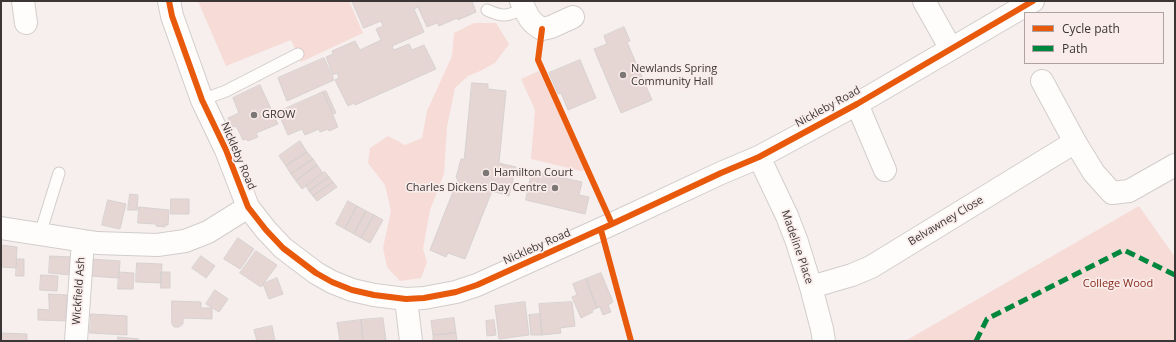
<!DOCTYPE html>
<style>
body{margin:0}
#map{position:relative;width:1176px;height:342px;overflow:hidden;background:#f6efee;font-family:"Open Sans",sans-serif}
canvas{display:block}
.frame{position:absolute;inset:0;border:2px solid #3b3635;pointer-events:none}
.legend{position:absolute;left:1024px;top:12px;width:140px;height:52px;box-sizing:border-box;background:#f9ecea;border:1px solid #ada3a2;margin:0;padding:5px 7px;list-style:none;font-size:12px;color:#3b3635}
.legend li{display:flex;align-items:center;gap:8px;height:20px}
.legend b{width:20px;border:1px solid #ada3a2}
</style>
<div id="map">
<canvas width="1176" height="342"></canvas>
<div class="frame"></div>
<ul class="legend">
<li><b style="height:5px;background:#e8590c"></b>Cycle path</li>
<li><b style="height:5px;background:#00873e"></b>Path</li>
</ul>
</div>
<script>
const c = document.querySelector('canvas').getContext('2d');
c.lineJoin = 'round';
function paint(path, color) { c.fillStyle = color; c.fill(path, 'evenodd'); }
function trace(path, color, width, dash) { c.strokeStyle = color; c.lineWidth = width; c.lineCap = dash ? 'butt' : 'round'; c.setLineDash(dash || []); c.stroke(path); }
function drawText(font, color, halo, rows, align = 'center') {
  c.font = font + ' "Open Sans",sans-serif'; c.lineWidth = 3.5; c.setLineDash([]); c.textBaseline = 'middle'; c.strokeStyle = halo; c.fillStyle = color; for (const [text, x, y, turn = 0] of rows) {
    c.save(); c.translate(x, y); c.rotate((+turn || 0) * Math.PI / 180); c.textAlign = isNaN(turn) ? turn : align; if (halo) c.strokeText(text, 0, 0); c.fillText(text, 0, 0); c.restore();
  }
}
const green = new Path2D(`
 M 198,1 L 349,1 L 363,33 L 301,62 L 291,40 L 226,66 Z
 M 474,23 L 496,23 L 509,44 L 495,63 L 480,71 L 468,76 L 455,88 L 447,127 L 444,174 L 430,210 L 423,249 L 427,262 L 421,278 L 400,281 L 387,267 L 383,248 L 391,211 L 385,185 L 368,163 L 370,148 L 388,136 L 405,145 L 422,138 L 427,111 L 452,56 L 454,33 Z
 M 539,71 L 585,170 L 581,171 L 531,159 L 535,110 L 521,79 Z
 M 1139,206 L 1175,257 L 1175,341 L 907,341 L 907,340 Z`);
const building = new Path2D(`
 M 352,1 L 472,1 L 476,12 L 458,20 L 457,18 L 439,26 L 437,23 L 427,27 L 418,7 L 414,9 L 424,32 L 392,46 L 394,50 L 409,44 L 412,50 L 424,45 L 436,69 L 355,105 L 354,103 L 348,106 L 335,80 L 339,78 L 337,73 L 333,75 L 326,57 L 333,54 L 332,51 L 355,41 L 360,50 L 381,40 L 376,29 L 383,26 L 381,21 L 364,28 Z
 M 624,27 L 630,41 L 627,42 L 652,100 L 621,113 L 594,49 L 607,44 L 604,36 Z
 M 324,58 L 334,80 L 287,101 L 278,78 Z
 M 580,60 L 596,98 L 568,110 L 561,93 L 558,94 L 549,73 Z
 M 472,83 L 488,84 L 488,89 L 506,91 L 499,163 L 516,167 L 509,196 L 492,191 L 465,259 L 448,253 L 446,257 L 430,250 L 458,179 L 456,178 L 461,159 L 464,159 Z
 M 260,85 L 278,124 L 256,133 L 258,137 L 248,141 L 246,139 L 243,140 L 236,126 L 233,127 L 228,118 L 239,113 L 233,98 Z
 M 326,91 L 336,113 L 333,114 L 323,92 Z
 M 323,92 L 338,127 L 329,131 L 328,129 L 320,132 L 319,129 L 305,135 L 302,129 L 288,135 L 278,112 Z
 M 300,141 L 307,152 L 286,166 L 279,156 Z
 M 307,152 L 313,159 L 291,174 L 286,166 Z
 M 313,159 L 317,165 L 296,181 L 291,174 Z
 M 317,165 L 323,173 L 302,189 L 296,181 Z
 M 532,171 L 582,182 L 579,195 L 589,197 L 585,214 L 526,200 Z
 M 325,172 L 329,177 L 309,191 L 306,186 Z
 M 329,177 L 333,182 L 313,196 L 309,191 Z
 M 333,182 L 337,187 L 317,201 L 313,196 Z
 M 130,194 L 138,195 L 137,210 L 128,210 Z
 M 171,199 L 189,199 L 189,214 L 171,214 Z
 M 108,200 L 126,204 L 120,229 L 102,225 Z
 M 348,201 L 357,206 L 345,229 L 336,224 Z
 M 357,206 L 366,211 L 354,234 L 345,229 Z
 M 139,207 L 169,210 L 168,225 L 165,225 L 165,227 L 156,226 L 156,224 L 138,223 Z
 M 366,211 L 374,215 L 361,238 L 354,234 Z
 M 374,215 L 383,220 L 370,243 L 361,238 Z
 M 238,238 L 254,249 L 240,269 L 224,259 Z
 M 1,245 L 17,247 L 16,268 L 1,267 Z
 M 256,251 L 277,265 L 261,287 L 240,273 Z
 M 50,256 L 73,257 L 72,275 L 49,273 Z
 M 201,256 L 215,266 L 206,278 L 192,268 Z
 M 17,259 L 24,259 L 24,276 L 16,276 Z
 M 90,259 L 120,261 L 119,278 L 89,276 Z
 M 137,263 L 162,264 L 161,283 L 136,282 Z
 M 119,272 L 134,273 L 133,289 L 118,289 Z
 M 161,272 L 170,272 L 170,288 L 161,288 Z
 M 601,273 L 613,302 L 608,305 L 611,312 L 603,315 L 600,307 L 597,308 L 586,279 Z
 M 41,275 L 58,276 L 57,291 L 40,290 Z
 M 277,278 L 283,294 L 269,299 L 263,284 Z
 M 586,279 L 597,308 L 592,310 L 593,312 L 581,318 L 572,297 L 577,295 L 573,284 Z
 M 215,290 L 228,299 L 219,312 L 206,304 Z
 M 49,294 L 67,295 L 66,321 L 38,320 L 38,309 L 49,310 Z
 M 172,301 L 201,302 L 201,308 L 212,308 L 212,319 L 183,318 L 183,324 L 179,327 L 174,327 L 172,324 Z
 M 525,302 L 529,335 L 499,339 L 495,306 Z
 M 572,302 L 575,326 L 560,328 L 561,333 L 542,335 L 539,304 Z
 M 91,314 L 127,316 L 127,335 L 90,333 Z
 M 540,314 L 542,335 L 531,335 L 529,315 Z
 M 383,318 L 386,341 L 363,341 L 361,320 Z
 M 454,318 L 456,333 L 433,335 L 431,321 Z
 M 361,320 L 363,341 L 340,341 L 337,323 Z
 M 494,320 L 496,335 L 487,336 L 486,321 Z
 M 272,326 L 275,341 L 257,341 L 254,330 Z
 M 1,333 L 27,334 L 27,341 L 1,341 Z
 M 456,333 L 457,341 L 433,341 L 433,335 Z
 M 118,337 L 139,339 L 138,341 L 118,341 Z`);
const service = new Path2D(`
 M 487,10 C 504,18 508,16 524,8
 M 202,100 L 226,91 L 298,54
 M 40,234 L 59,173`);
const minor = new Path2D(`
 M 23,1 L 26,23
 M 169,1 L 172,16 L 202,100 L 226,150 L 248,207 L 266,230 L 283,248 L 316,273 L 332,282 L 352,290 L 374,295 L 406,299 L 424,298 L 456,292 L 477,285 L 612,224 L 721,173 L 759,157 L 857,104 L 1033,1
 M 521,1 C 527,14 529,22 542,29 L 551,27 L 573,17
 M 924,1 L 951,49
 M 1042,81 L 1075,142
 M 857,104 L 885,170
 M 759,157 L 787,216 L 797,242 L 811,287 L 822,329 L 824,341
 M 1,228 L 97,243 L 157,245 L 185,241 L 208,232 L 248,207
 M 811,287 L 852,275 L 871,267 L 1075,142 L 1094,173 L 1112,193 L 1129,191 L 1175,165
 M 406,299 L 411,341
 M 76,341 L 83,241`);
const quiet = new Path2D(`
 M 976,341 L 987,319 L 1124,250 L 1175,275`);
const cycleway = new Path2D(`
 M 169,1 L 172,16 L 202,100 L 226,150 L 248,207 L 266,230 L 283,248 L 316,273 L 332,282 L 352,290 L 374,295 L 406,299 L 424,298 L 456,292 L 477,285 L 612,224 L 721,173 L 759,157 L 857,104 L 1033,1
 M 542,29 L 538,60 L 612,224
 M 601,230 L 631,341`);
const markers = [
 [623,75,4,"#7c7776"],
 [254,115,4,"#7c7776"],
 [486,173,4,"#7c7776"],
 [555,188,4,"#7c7776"]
];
const poiNames = [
 ["Newlands Spring",631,69],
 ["Community Hall",631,82],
 ["GROW",262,115],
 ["Hamilton Court",494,173],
 ["Charles Dickens Day Centre",547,188,"right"]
];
const streetNames = [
 ["Nickleby Road",828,107,-29],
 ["Nickleby Road",238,156,67],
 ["Belvawney Close",946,221,-31],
 ["Nickleby Road",537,247,-24],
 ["Madeline Place",797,247,71],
 ["Wickfield Ash",79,291,-86]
];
const parkNames = [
 ["College Wood",1118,284]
];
paint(green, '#f7dbd6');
paint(building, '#e6d6d3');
trace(building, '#d6d1d0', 1);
trace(service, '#d2cdcc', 13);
trace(minor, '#d2cdcc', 24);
trace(service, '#fefdfc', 11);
trace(minor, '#fefdfc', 22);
trace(quiet, '#00873e', 5, [10, 5]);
trace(cycleway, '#e8590c', 6);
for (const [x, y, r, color] of markers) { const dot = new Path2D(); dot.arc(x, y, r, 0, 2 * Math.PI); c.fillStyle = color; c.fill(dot); trace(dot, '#f9ecea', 1.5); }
drawText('11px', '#3b3635', '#f9ecea', poiNames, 'left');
drawText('11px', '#3b3635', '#f9ecea', streetNames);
drawText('11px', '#882c1e', '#f9ecea', parkNames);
</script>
